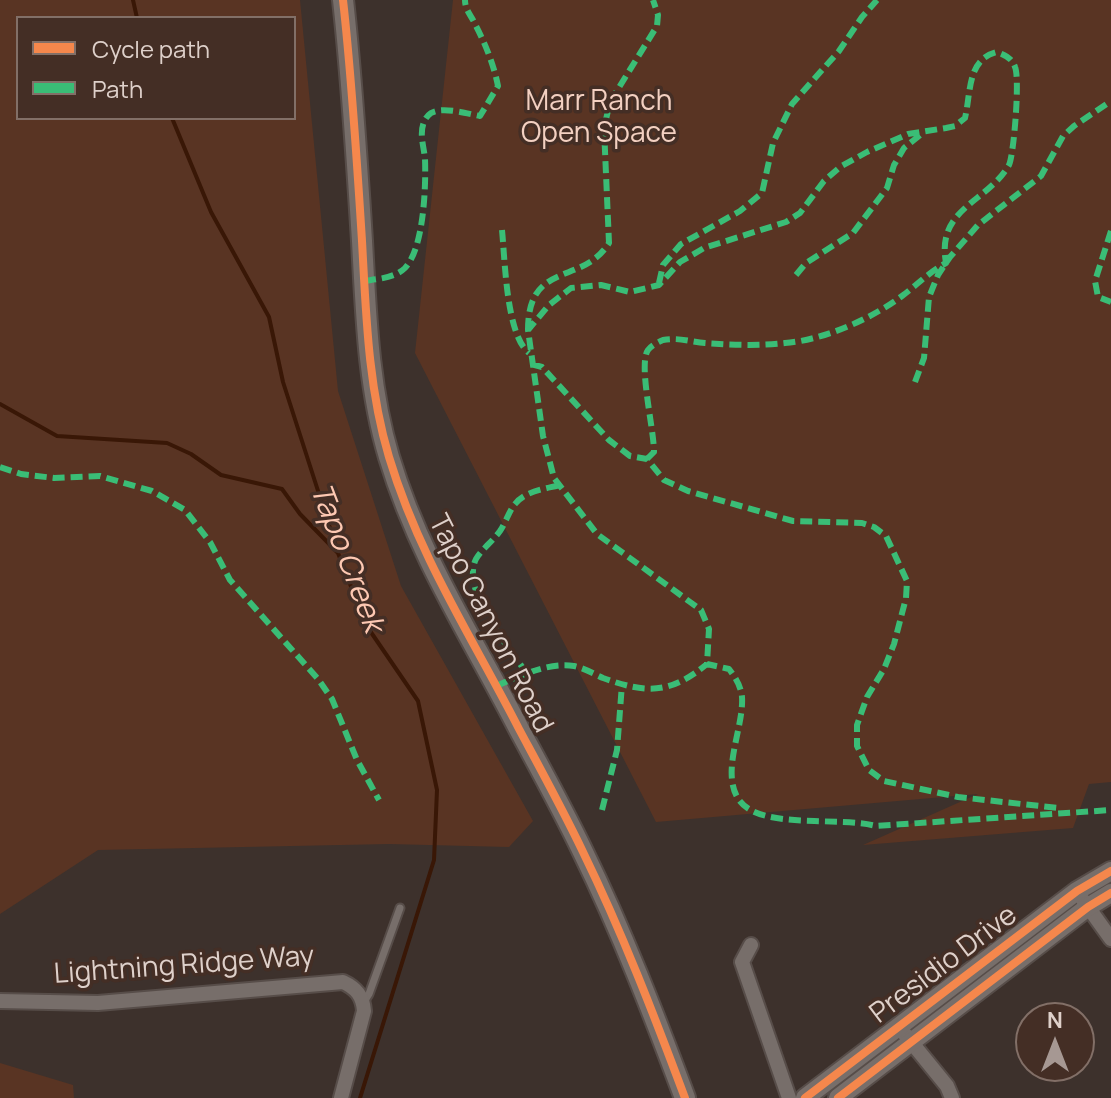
<!DOCTYPE html>
<style>
body{margin:0}
#map{position:relative;width:1111px;height:1098px;overflow:hidden;background:#3d312c;font-family:Manrope,sans-serif}
canvas{display:block}
.legend{position:absolute;left:16px;top:16px;width:280px;height:104px;box-sizing:border-box;background:#442e25;border:2px solid #826f67;margin:0;padding:10px 14px;list-style:none;font-size:24px;color:#ded0ca}
.legend li{display:flex;align-items:center;gap:16px;height:40px}
.legend b{width:40px;border:2px solid #826f67}
.north{position:absolute;left:1015px;top:1002px;width:80px;height:80px;box-sizing:border-box;background:#442e25;border:2px solid #826f67;border-radius:50%;rotate:0deg;font-size:22px;font-weight:700;line-height:32px;text-align:center;color:#ded0ca}
.north::after{content:'';display:block;margin:auto;width:28px;height:36px;background:#a69893;clip-path:polygon(50% 0,100% 100%,50% 72%,0 100%)}
</style>
<div id="map">
<canvas width="1111" height="1098"></canvas>
<ul class="legend">
<li><b style="height:10px;background:#f5874c"></b>Cycle path</li>
<li><b style="height:10px;background:#3abd76"></b>Path</li>
</ul>
<div class="north">N</div>
</div>
<script>
const c = document.querySelector('canvas').getContext('2d');
c.lineJoin = 'round';
function paint(path, color) { c.fillStyle = color; c.fill(path, 'evenodd'); }
function trace(path, color, width, dash) { c.strokeStyle = color; c.lineWidth = width; c.lineCap = dash ? 'butt' : 'round'; c.setLineDash(dash || []); c.stroke(path); }
function drawText(font, color, halo, rows, align = 'center') {
  c.font = font + ' Manrope,sans-serif'; c.lineWidth = 7; c.setLineDash([]); c.textBaseline = 'middle'; c.strokeStyle = halo; c.fillStyle = color; for (const [text, x, y, turn = 0] of rows) {
    c.save(); c.translate(x, y); c.rotate((+turn || 0) * Math.PI / 180); c.textAlign = isNaN(turn) ? turn : align; if (halo) c.strokeText(text, 0, 0); c.fillText(text, 0, 0); c.restore();
  }
}
const green = new Path2D(`
 M 0,0 L 300,0 L 338,391 L 401,586 L 533,821 L 509,847 L 389,844 L 98,850 L 0,914 ZM 294,18 L 294,118 L 18,118 L 18,18 Z
 M 453,0 L 1111,0 L 1111,782 L 1089,784 L 1073,828 L 863,845 L 978,794 L 656,822 L 415,353 Z
 M 0,1063 L 73,1085 L 74,1098 L 0,1098 Z`);
const stream = new Path2D(`
 M 133,0 L 137,18
 M 172,118 L 211,212 L 269,317 L 283,382 L 338,553 L 366,625 L 418,701 L 437,790 L 434,860 L 360,1098
 M 0,404 L 57,436 L 167,443 L 191,454 L 221,475 L 282,489 L 300,514 L 337,552`);
const service = new Path2D(`
 M 364,1002 L 369,994 L 400,908`);
const minor = new Path2D(`
 M 1083,900 L 1111,939
 M 751,945 L 742,962 L 789,1098
 M 0,1001 L 98,1003 L 343,982 C 356,988 363,996 364,1011 L 341,1098
 M 899,1027 L 947,1086 L 952,1098`);
const tertiary = new Path2D(`
 M 805,1098 L 1077,891 L 1111,871
 M 838,1098 L 1088,907 L 1111,893`);
const secondary = new Path2D(`
 M 343,0 C 352,80 357,161 362,241 C 366,313 368,387 389,457 C 419,557 472,637 519,729 C 541,770 563,810 583,852 C 622,932 654,1015 685,1098`);
const quiet = new Path2D(`
 M 502,230 C 505,259 506,335 529,353
 M 1111,231 L 1095,281 L 1098,297 L 1111,302
 M 796,275 L 806,263 L 853,233 L 887,188 L 894,165 L 904,148 L 924,132
 M 364,281 C 377,279 395,278 405,268 C 424,248 426,186 425,159 C 424,147 419,134 424,122 C 425,119 428,115 431,113 C 443,106 468,114 480,116 L 498,86 C 494,65 485,43 475,24 C 471,15 465,10 465,0
 M 659,283 L 663,265 L 681,244 L 740,211 L 762,193 L 773,143 L 792,104 L 839,51 L 862,17 L 877,0
 M 528,330 C 528,260 582,286 609,243 L 604,128 L 610,102 L 657,26 L 658,15 L 653,0
 M 531,364 L 542,367 L 609,440 L 630,456 L 647,459 L 664,480 L 688,491 L 793,521 L 862,523 L 874,527 L 886,536 L 907,581 L 906,598 L 894,644 L 884,669 L 867,697 L 857,725 L 857,746 L 869,770 L 884,781 L 958,797 L 1058,808
 M 915,382 L 924,358 L 929,297 L 938,275 L 950,257 L 978,225 L 1041,176 L 1063,136 L 1074,126 L 1111,101
 M 647,459 L 654,452 C 654,429 638,364 648,350 C 651,346 658,342 663,340 C 678,337 691,342 705,343 C 731,345 759,346 785,343 C 824,340 871,319 902,296 C 917,285 929,272 946,263 C 936,208 987,203 1009,165 C 1014,154 1020,78 1015,67 C 1012,58 1005,55 997,52 C 967,59 971,93 965,118 L 955,126 L 946,128 L 908,134 L 867,152 L 840,167 L 824,181 L 800,213 L 786,222 L 704,248 L 680,262 L 659,285 L 630,292 L 601,285 L 571,288 L 549,305 L 528,330 L 543,436 L 554,478 L 597,534 L 701,610 L 709,629 L 707,664 L 729,669 C 735,677 741,686 742,697 C 744,728 720,772 739,800 C 760,830 839,816 876,826 L 1111,810
 M 0,467 L 21,474 L 54,478 L 100,476 L 152,491 L 185,510 L 210,542 L 230,580 L 318,679 L 332,699 L 357,760 L 379,800
 M 527,674 C 510,648 460,591 476,559 C 482,549 493,541 500,531 C 506,522 509,511 515,504 C 525,491 545,489 560,485
 M 496,686 C 520,676 548,662 574,666 C 584,668 594,674 603,678 C 647,694 670,694 707,664
 M 602,810 L 617,750 L 622,684`);
const cycleway = new Path2D(`
 M 343,0 C 352,80 357,161 362,241 C 366,313 368,387 389,457 C 419,557 472,637 519,729 C 541,770 563,810 583,852 C 622,932 654,1015 685,1098
 M 805,1098 L 1077,891 L 1111,871
 M 838,1098 L 1088,907 L 1111,893`);
const parkNames = [
 ["Marr Ranch",599,102],
 ["Open Space",599,134]
];
const streetNames = [
 ["Tapo Canyon Road",490,624,63],
 ["Presidio Drive",944,965,-37],
 ["Lightning Ridge Way",184,966,-4]
];
const waterNames = [
 ["Tapo Creek",346,558,69]
];
paint(green, '#593423');
trace(stream, '#391706', 4);
trace(service, '#574d49', 11);
trace(minor, '#574d49', 18);
trace(tertiary, '#574d49', 22);
trace(secondary, '#574d49', 24);
trace(service, '#776e6a', 7);
trace(minor, '#776e6a', 14);
trace(tertiary, '#776e6a', 18);
trace(secondary, '#776e6a', 20);
trace(quiet, '#3abd76', 6, [12, 6]);
trace(cycleway, '#f5874c', 8);
drawText('28px', '#f3d0c1', '#442e25', parkNames);
drawText('28px', '#ded0ca', '#442e25', streetNames);
drawText('italic 30px', '#fdc8b2', '#442e25', waterNames);
</script>
